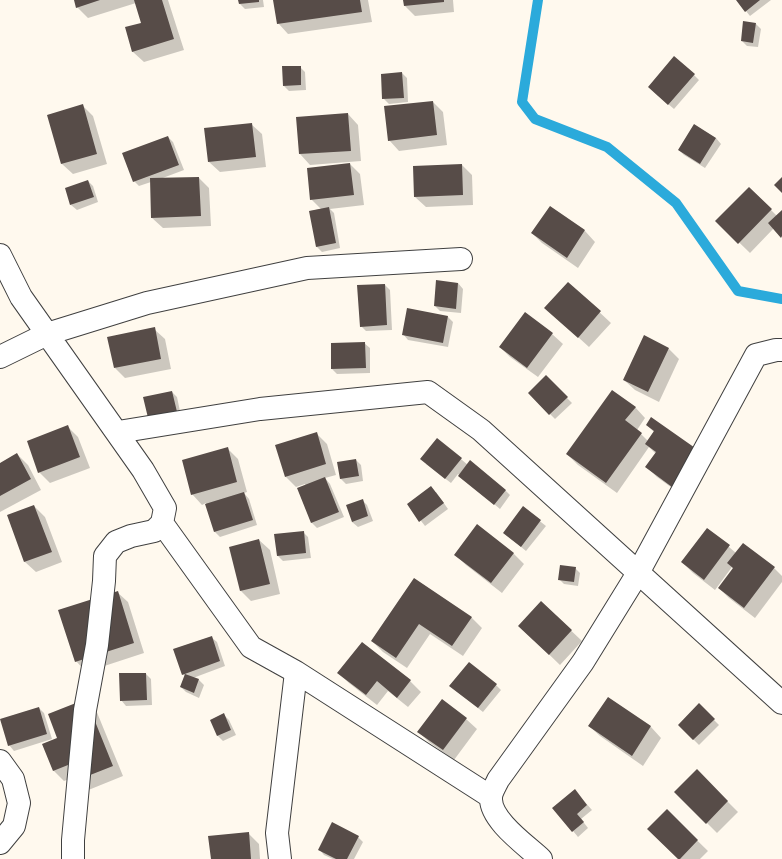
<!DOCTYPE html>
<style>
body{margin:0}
canvas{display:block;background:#fff9ee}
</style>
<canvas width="782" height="859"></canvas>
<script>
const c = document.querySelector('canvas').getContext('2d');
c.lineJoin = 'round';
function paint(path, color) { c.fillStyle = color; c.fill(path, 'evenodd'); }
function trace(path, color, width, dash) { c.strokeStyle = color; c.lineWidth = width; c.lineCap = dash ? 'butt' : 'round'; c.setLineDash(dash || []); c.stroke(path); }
const shadow = new Path2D(`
 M 75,0 L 168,0 L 184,50 L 144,62 L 133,52 L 126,28 L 142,24 L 136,3 L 88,18 L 77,7 Z
 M 239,0 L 263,0 L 264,7 L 245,9 L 240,4 Z
 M 274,0 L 368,0 L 372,22 L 288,34 L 278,23 Z
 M 404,0 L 453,0 L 454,12 L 415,16 L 405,6 Z
 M 737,0 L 771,0 L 750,16 Z
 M 756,24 L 761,29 L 758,47 L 747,46 L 742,41 Z
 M 300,67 L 305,72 L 306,90 L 289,91 L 284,86 Z
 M 402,73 L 407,78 L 408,102 L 389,104 L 383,98 Z
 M 694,75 L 699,80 L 674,109 L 654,92 Z
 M 433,102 L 443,112 L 447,145 L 399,151 L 389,140 Z
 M 83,106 L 93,116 L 107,164 L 73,174 L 62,164 L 48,115 Z
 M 348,114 L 358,125 L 361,161 L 310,165 L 300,154 L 297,118 Z
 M 251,124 L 262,134 L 266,167 L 220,172 L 209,162 Z
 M 694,125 L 716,138 L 721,144 L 705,168 L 684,155 L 679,150 Z
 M 168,137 L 173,142 L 184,170 L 160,179 L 199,178 L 209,188 L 211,226 L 163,228 L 152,218 L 151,182 L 139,186 L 134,181 Z
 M 350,164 L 360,174 L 364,205 L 330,209 L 334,213 L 340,248 L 322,252 L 317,247 L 310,211 L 321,209 L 311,199 Z
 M 462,165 L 472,175 L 473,205 L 426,207 L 415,197 Z
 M 88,181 L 93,186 L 98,202 L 77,210 L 71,205 Z
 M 749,188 L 777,216 L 782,211 L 782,237 L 774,228 L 750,253 L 717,221 Z
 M 550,207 L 585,231 L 595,242 L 578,268 L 542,243 L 532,233 Z
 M 437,282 L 458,283 L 463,289 L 461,313 L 440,311 L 435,306 Z
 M 568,283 L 611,323 L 589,347 L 546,308 Z
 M 385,285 L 390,290 L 392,330 L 366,331 L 361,326 Z
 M 408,309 L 448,317 L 453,322 L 448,347 L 408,340 L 403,334 Z
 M 154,329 L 165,339 L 171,369 L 125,378 L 115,368 Z
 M 552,334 L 563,344 L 538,377 L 510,357 L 500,347 Z
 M 364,343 L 370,348 L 370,373 L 337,374 L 332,369 Z
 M 669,349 L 679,359 L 659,402 L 635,390 L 624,380 Z
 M 546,377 L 572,403 L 555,419 L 529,393 Z
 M 172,392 L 177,397 L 182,421 L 155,427 Z
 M 635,407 L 645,418 L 637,430 L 648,441 L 654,432 L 647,425 L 652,418 L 683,496 L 657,477 L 647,467 L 656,454 L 649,447 L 617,493 L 578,465 L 567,454 Z
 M 67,426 L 78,437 L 90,468 L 50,483 L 39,472 Z
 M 317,434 L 327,444 L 336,475 L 325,478 L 330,484 L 344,517 L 317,528 L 312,523 L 298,489 L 306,486 L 305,484 L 296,487 L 286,477 Z
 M 437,439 L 468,465 L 505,490 L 510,495 L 500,509 L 458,474 L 451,483 L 426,464 Z
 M 227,448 L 238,459 L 247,492 L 244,493 L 249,499 L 257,525 L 220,537 L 215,532 L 206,503 L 202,505 L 192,494 Z
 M 17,454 L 28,465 L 41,490 L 0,512 L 0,464 Z
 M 356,460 L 361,465 L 363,481 L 346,484 L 340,478 Z
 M 436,492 L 448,509 L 425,526 L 408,504 Z
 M 362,500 L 367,505 L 373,521 L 358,527 L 352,522 Z
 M 34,506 L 45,517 L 62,562 L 36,572 L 25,562 Z
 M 523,508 L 546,526 L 526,551 L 504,533 Z
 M 478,526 L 514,554 L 524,564 L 502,593 L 466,565 L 455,554 Z
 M 708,529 L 736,553 L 743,544 L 774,568 L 782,576 L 782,582 L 755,618 L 729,598 L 719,588 L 733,569 L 732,567 L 715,590 L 693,573 L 682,562 Z
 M 303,532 L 308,537 L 311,558 L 283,561 L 278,556 L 275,535 Z
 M 259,540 L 270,550 L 280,594 L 251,601 L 241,591 Z
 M 575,568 L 580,573 L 578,586 L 564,584 L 559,579 Z
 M 415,579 L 472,618 L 482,628 L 463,656 L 430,634 L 407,668 L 383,652 L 372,641 Z
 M 117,592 L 128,602 L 144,653 L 86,672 L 76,661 Z
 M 541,602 L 582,641 L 560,665 L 530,636 Z
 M 211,637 L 217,642 L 225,666 L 193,678 L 199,680 L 204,685 L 199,698 L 186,692 L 181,687 L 185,676 L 183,674 Z
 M 362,643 L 410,681 L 421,692 L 408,707 L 388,691 L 377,705 L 349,683 L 338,673 Z
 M 146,674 L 151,679 L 152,705 L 126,706 L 121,700 Z
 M 496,685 L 501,690 L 483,712 L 456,691 Z
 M 608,698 L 651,727 L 661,738 L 643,766 L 600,736 L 589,726 Z
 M 86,700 L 96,710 L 123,776 L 86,791 L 74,777 L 64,781 L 54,771 L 43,745 L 59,739 Z
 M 699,705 L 719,725 L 699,745 L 679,725 Z
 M 39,708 L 44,713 L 52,739 L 14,751 L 9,745 Z
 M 224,715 L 229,720 L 236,735 L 223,741 L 218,736 L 211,720 Z
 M 466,719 L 477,729 L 454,760 L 429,742 L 419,732 Z
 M 697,771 L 738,812 L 717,833 L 676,792 Z
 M 575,791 L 592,810 L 581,819 L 588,828 L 578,837 L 554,808 Z
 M 667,811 L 708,851 L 700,859 L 679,859 Z
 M 248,833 L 259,844 L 260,859 L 212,859 Z
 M 358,837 L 363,842 L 354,859 L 333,859 L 324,855 L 319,849 Z`);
const stream = new Path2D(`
 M 538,0 L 522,102 L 535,119 L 607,147 L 676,203 L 738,291 L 782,299`);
const building = new Path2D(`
 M 74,0 L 100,0 L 76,8 Z
 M 134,0 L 162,0 L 174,39 L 132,52 L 125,27 L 141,23 Z
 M 238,0 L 259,0 L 259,2 L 239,4 Z
 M 273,0 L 360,0 L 362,12 L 277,24 Z
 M 403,0 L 444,0 L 444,2 L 404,6 Z
 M 736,0 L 760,0 L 745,12 Z
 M 743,21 L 756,23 L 753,43 L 741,41 Z
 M 674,56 L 695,74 L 668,105 L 648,87 Z
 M 282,66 L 301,66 L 301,85 L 283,86 Z
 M 402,72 L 404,98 L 382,99 L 381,74 Z
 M 433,101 L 437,135 L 388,141 L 384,106 Z
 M 83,104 L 97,154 L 61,164 L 47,115 Z
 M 348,113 L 351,151 L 299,154 L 296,117 Z
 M 252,123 L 256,157 L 208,162 L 204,128 Z
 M 694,124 L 716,138 L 700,164 L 678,150 Z
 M 168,136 L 179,165 L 133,182 L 122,153 Z
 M 350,163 L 354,195 L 310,200 L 307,168 Z
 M 462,164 L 463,195 L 414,197 L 413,166 Z
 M 199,177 L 201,216 L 151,218 L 150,178 Z
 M 782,177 L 782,193 L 774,185 Z
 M 88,180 L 94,197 L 70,205 L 65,188 Z
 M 749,187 L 772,209 L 738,244 L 715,221 Z
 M 550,206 L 585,230 L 567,258 L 531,233 Z
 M 329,207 L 336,243 L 316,247 L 309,211 Z
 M 782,210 L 782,236 L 781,238 L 768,223 Z
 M 436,280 L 458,283 L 456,309 L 434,306 Z
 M 568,282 L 601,311 L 578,338 L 544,308 Z
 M 385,284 L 387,325 L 360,327 L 357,285 Z
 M 407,308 L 448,316 L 443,343 L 402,335 Z
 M 525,312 L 553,333 L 527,368 L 499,347 Z
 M 155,327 L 161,359 L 114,368 L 107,337 Z
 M 644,335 L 669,348 L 648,392 L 623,380 Z
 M 365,342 L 366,368 L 331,369 L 331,343 Z
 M 546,375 L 568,397 L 549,415 L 528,393 Z
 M 612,390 L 636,407 L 625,420 L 642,433 L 606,483 L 566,454 Z
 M 172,391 L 178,416 L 149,422 L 143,397 Z
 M 651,417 L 698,450 L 672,487 L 645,467 L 656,452 L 645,444 L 654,431 L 646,425 Z
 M 68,425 L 80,457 L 38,473 L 27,441 Z
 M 317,432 L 326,464 L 285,477 L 275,445 Z
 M 437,438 L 462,458 L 445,479 L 420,459 Z
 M 228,447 L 237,482 L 191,495 L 182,460 Z
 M 17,453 L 31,479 L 0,496 L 0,463 Z
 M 356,459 L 359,476 L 340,479 L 337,462 Z
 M 470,460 L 506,490 L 494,505 L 458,476 Z
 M 325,477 L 339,512 L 311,523 L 297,488 Z
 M 431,486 L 444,503 L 419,522 L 407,504 Z
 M 244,492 L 253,520 L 214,532 L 205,504 Z
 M 363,499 L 368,516 L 352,522 L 346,505 Z
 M 34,505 L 52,552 L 24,562 L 7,515 Z
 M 523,506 L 541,520 L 521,547 L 503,533 Z
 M 477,524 L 514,553 L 491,583 L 454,555 Z
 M 707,528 L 730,545 L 704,580 L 681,562 Z
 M 304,531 L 306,553 L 277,556 L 274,534 Z
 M 259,539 L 270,584 L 240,591 L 229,547 Z
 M 743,543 L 775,567 L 744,608 L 718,588 L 733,568 L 727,563 Z
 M 560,565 L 576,567 L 574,582 L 558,580 Z
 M 414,578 L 472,617 L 452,646 L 419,624 L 396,658 L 371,641 Z
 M 118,591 L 134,643 L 75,662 L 58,610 Z
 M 541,601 L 572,630 L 549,655 L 518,626 Z
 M 212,636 L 220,661 L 182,675 L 173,649 Z
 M 362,642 L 411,680 L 397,698 L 377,681 L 366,695 L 337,673 Z
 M 469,662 L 497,684 L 478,708 L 449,686 Z
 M 119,673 L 146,673 L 147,700 L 120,701 Z
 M 185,674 L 199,679 L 194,693 L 180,687 Z
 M 608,697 L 651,726 L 632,756 L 588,726 Z
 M 86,699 L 113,766 L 75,781 L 68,765 L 53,771 L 42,744 L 57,738 L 48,714 Z
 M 442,699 L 467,718 L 443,750 L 417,732 Z
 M 699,703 L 715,719 L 693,740 L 678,725 Z
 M 39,707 L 47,734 L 8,746 L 0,719 Z
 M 224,713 L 231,730 L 217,736 L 210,720 Z
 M 697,769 L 728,801 L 706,824 L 674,792 Z
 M 575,789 L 587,805 L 577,814 L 584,822 L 572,832 L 552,808 Z
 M 667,809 L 698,840 L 680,859 L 678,859 L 647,829 Z
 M 332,822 L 359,836 L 347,859 L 336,859 L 318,850 Z
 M 249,832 L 251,859 L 211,859 L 208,836 Z`);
const minor = new Path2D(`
 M 0,255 L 21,297 L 143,470 L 165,508 L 162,523 L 154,531 L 131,536 L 116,542 L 105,556 L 104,581 L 97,645 L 85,710 L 73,840 L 73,859
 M 0,357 L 47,334 L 147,303 L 307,268 L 461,259
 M 118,432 L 260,409 L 428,392 L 481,430 L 782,703
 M 162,523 L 251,647 L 296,672 L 277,833 L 280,859
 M 296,672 L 491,797
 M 0,761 L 13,779 L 19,803 L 14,826 L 0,843
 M 541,859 C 526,845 490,820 491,798 C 491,792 496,785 498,780 L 583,662 L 638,573 L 756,355 L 776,350 L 782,350`);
paint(shadow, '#0003');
trace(stream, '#2baadb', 10);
paint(building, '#574c48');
trace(minor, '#404040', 24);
trace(minor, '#fff', 22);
</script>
